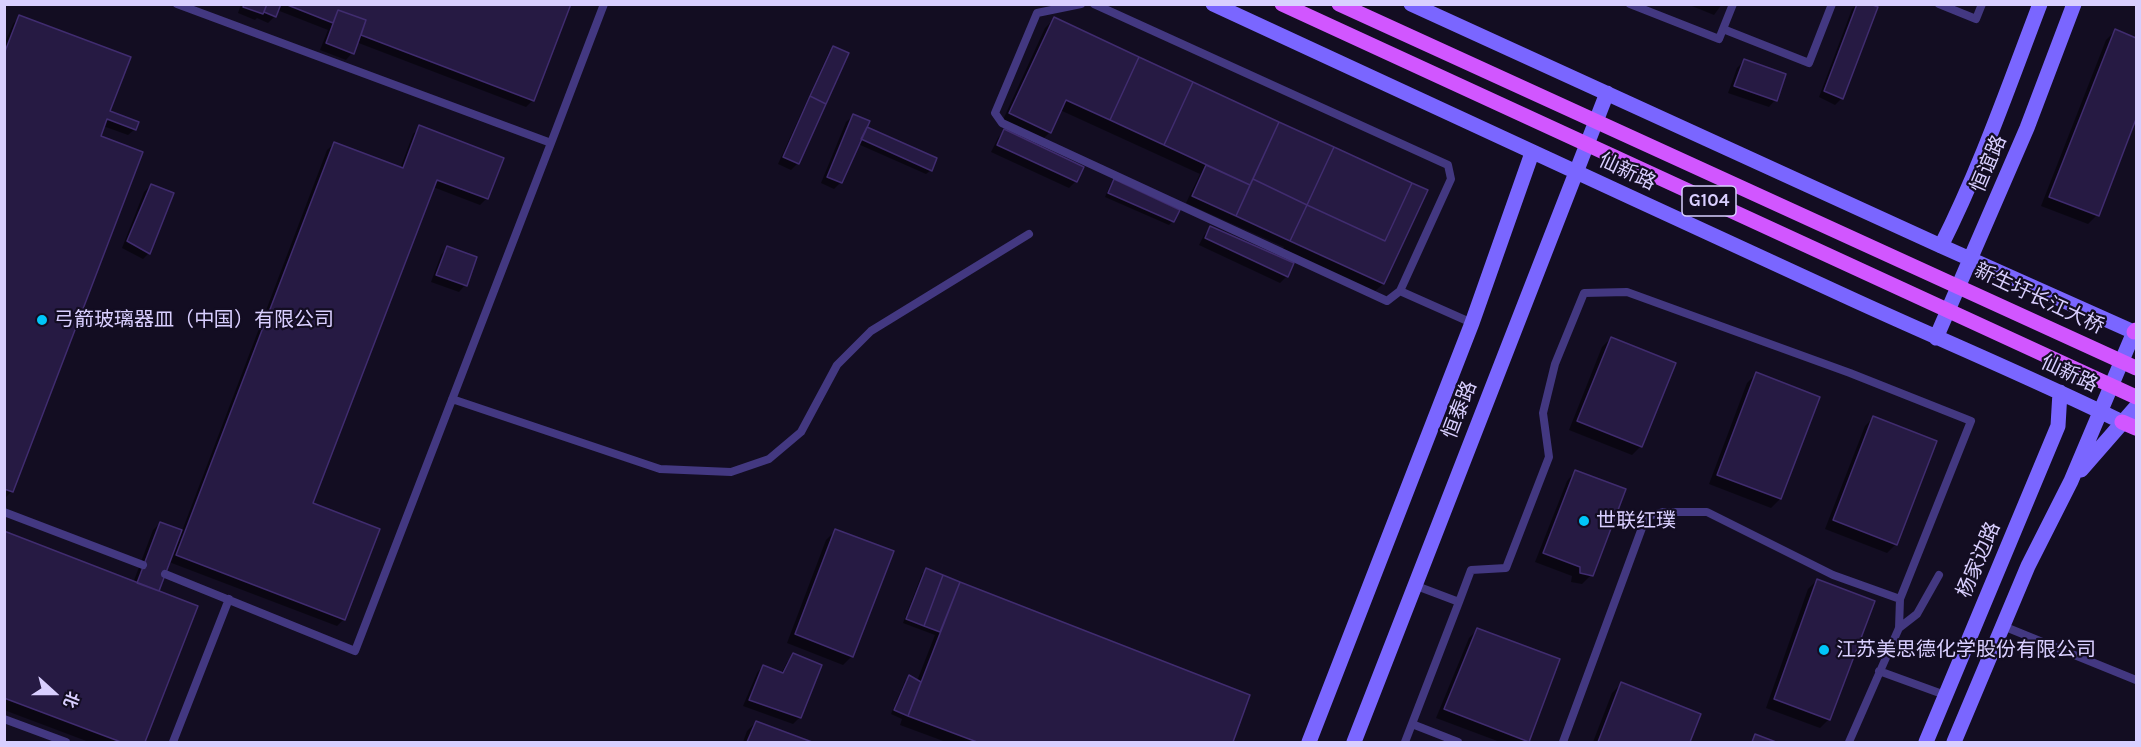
<!DOCTYPE html>
<meta charset="utf-8">
<style>
body{margin:0}
#map{position:relative;width:2141px;height:747px;overflow:hidden;background:#130d22;font-family:Karla,"Noto Sans SC",sans-serif}
canvas{display:block}
.frame{position:absolute;inset:0;border:6px solid #d9cfff;pointer-events:none}
.north{position:absolute;left:24px;top:663px;width:60px;height:60px;-webkit-text-stroke:4px #130d22;paint-order:stroke;rotate:111deg;font-size:16px;font-weight:700;line-height:24px;text-align:center;color:#d9cfff}
.north::after{content:'';display:block;margin:auto;width:21px;height:27px;background:#d9cfff;clip-path:polygon(50% 0,100% 100%,50% 72%,0 100%)}
</style>
<div id="map">
<canvas width="2141" height="747"></canvas>
<div class="frame"></div>
<div class="north">北</div>
</div>
<script>
const c = document.querySelector('canvas').getContext('2d');
c.lineJoin = 'round';
function paint(path, color) { c.fillStyle = color; c.fill(path, 'evenodd'); }
function trace(path, color, width, dash) { c.strokeStyle = color; c.lineWidth = width; c.lineCap = dash ? 'butt' : 'round'; c.setLineDash(dash || []); c.stroke(path); }
function drawText(font, color, halo, rows, align = 'center') {
  c.font = font + ' Karla,"Noto Sans SC",sans-serif'; c.lineWidth = 4.5; c.setLineDash([]); c.textBaseline = 'middle'; c.strokeStyle = halo; c.fillStyle = color; for (const [text, x, y, turn = 0] of rows) {
    c.save(); c.translate(x, y); c.rotate((+turn || 0) * Math.PI / 180); c.textAlign = isNaN(turn) ? turn : align; if (halo) c.strokeText(text, 0, 0); c.fillText(text, 0, 0); c.restore();
  }
}
const shadow = new Path2D(`
 M 241,4 L 569,4 L 533,100 L 526,107 L 356,42 L 352,53 L 346,60 L 320,50 L 328,30 L 277,10 L 275,16 L 268,23 L 257,18 L 255,20 L 238,13 Z
 M 1687,4 L 1722,4 L 1714,15 Z
 M 1857,4 L 1842,98 L 1835,105 L 1819,97 L 1852,9 Z
 M 19,17 L 109,112 L 135,129 L 128,135 L 103,126 L 12,491 L 5,498 L 4,45 L 13,24 Z
 M 1054,19 L 1426,191 L 1383,284 L 1374,292 L 1282,250 L 1284,247 L 1186,203 L 1200,174 L 1060,110 L 1050,132 L 1041,141 L 1002,122 L 1045,28 Z
 M 2115,31 L 2136,40 L 2136,115 L 2097,215 L 2088,224 L 2041,206 L 2106,40 Z
 M 834,47 L 798,163 L 791,170 L 778,164 L 829,52 Z
 M 1744,61 L 1775,100 L 1769,107 L 1728,93 L 1737,68 Z
 M 853,116 L 863,133 L 931,170 L 926,174 L 858,144 L 841,182 L 834,189 L 821,183 L 846,122 Z
 M 420,127 L 487,198 L 480,205 L 433,187 L 311,504 L 344,619 L 337,626 L 169,562 L 156,592 L 196,607 L 143,742 L 89,742 L 4,710 L 4,533 L 133,583 L 153,530 L 160,523 L 182,531 L 327,150 L 334,144 L 400,169 L 413,134 Z
 M 1004,131 L 1082,168 L 1076,181 L 1069,188 L 991,152 L 998,138 Z
 M 1114,181 L 1173,221 L 1169,225 L 1105,197 L 1110,185 Z
 M 151,185 L 149,253 L 143,259 L 122,248 L 144,192 Z
 M 1211,228 L 1287,276 L 1280,283 L 1199,245 L 1204,235 Z
 M 447,248 L 465,285 L 459,292 L 431,282 L 441,255 Z
 M 1611,338 L 1641,446 L 1632,455 L 1569,430 L 1602,347 Z
 M 1756,374 L 1818,398 L 1780,499 L 1771,508 L 1709,484 L 1747,383 Z
 M 1874,417 L 1896,544 L 1887,553 L 1825,529 L 1865,426 Z
 M 1575,472 L 1591,575 L 1582,584 L 1571,582 L 1572,576 L 1535,562 L 1567,481 Z
 M 835,531 L 852,656 L 843,665 L 787,643 L 826,540 Z
 M 926,570 L 1248,696 L 1231,742 L 946,742 L 900,725 L 902,719 L 891,714 L 905,681 L 909,677 L 917,681 L 935,635 L 903,623 L 922,574 Z
 M 1817,580 L 1829,719 L 1820,728 L 1766,708 L 1808,589 Z
 M 1478,629 L 1527,741 L 1526,742 L 1500,742 L 1436,718 L 1469,638 Z
 M 794,655 L 800,717 L 793,724 L 743,706 L 757,673 L 763,666 L 781,674 L 787,662 Z
 M 1621,684 L 1699,715 L 1689,742 L 1593,742 L 1612,693 Z
 M 756,722 L 808,742 L 743,742 L 747,731 Z`);
const building = new Path2D(`
 M 244,4 L 267,4 L 263,14 L 243,7 Z
 M 267,4 L 281,4 L 276,17 L 264,12 Z
 M 285,4 L 571,4 L 534,101 L 361,35 L 366,20 L 338,10 L 333,23 Z
 M 1857,4 L 1870,4 L 1878,7 L 1843,99 L 1824,91 Z
 M 338,10 L 366,20 L 354,54 L 326,43 Z
 M 19,15 L 131,57 L 110,111 L 139,122 L 136,130 L 107,119 L 101,136 L 143,152 L 13,492 L 4,489 L 4,54 Z
 M 1054,17 L 1139,57 L 1110,120 L 1066,100 L 1051,133 L 1009,113 Z
 M 2115,29 L 2136,38 L 2136,119 L 2099,216 L 2049,197 Z
 M 833,46 L 849,53 L 826,104 L 810,96 Z
 M 1139,57 L 1193,82 L 1164,145 L 1110,120 Z
 M 1744,59 L 1786,74 L 1777,101 L 1734,86 Z
 M 1193,82 L 1279,122 L 1250,185 L 1164,145 Z
 M 810,96 L 826,104 L 799,164 L 783,157 Z
 M 853,114 L 870,121 L 842,183 L 827,177 Z
 M 1279,122 L 1334,147 L 1307,205 L 1253,179 Z
 M 419,125 L 504,158 L 488,199 L 437,180 L 313,503 L 380,529 L 345,620 L 176,555 L 334,142 L 403,168 Z
 M 867,127 L 937,158 L 932,171 L 861,139 Z
 M 1004,129 L 1084,167 L 1077,182 L 997,145 Z
 M 1334,147 L 1412,183 L 1385,241 L 1307,205 Z
 M 1206,165 L 1250,185 L 1236,216 L 1192,196 Z
 M 1114,179 L 1180,210 L 1174,222 L 1108,193 Z
 M 1253,179 L 1307,205 L 1290,241 L 1236,216 Z
 M 1412,183 L 1428,190 L 1384,284 L 1290,241 L 1307,205 L 1385,241 Z
 M 151,184 L 174,193 L 150,254 L 127,241 Z
 M 1210,226 L 1294,263 L 1288,277 L 1205,238 Z
 M 447,246 L 477,257 L 467,286 L 436,275 Z
 M 1611,337 L 1676,363 L 1642,447 L 1577,421 Z
 M 1756,372 L 1820,397 L 1781,499 L 1717,475 Z
 M 1873,416 L 1937,441 L 1897,545 L 1833,520 Z
 M 1575,470 L 1626,489 L 1593,576 L 1580,573 L 1580,567 L 1543,553 Z
 M 160,522 L 182,530 L 159,591 L 137,583 Z
 M 835,529 L 894,551 L 853,657 L 795,634 Z
 M 4,531 L 198,606 L 145,742 L 121,742 L 4,698 Z
 M 926,568 L 943,575 L 924,626 L 906,619 Z
 M 943,575 L 960,582 L 940,632 L 924,626 Z
 M 1817,579 L 1875,601 L 1830,720 L 1774,699 Z
 M 960,582 L 1250,695 L 1233,742 L 977,742 L 908,716 Z
 M 1477,628 L 1560,659 L 1529,742 L 1444,709 Z
 M 793,653 L 822,665 L 801,718 L 749,700 L 763,665 L 783,673 Z
 M 909,675 L 921,682 L 908,716 L 894,710 Z
 M 1621,682 L 1701,714 L 1690,742 L 1598,742 Z
 M 756,721 L 812,742 L 747,742 Z
 M 1755,734 L 1776,742 L 1752,742 Z`);
const lane = new Path2D(`
 M 177,4 L 551,143 L 604,4
 M 1081,4 L 1037,13 L 995,113 L 1002,123 L 1387,301 L 1400,291 L 1451,179 L 1448,165 L 1094,4
 M 1630,4 L 1719,39 L 1733,4
 M 1939,4 L 1976,19 L 1982,4
 M 1723,29 L 1809,63 L 1832,4
 M 1400,291 L 1472,323
 M 452,399 L 660,469 L 731,472 L 769,459 L 801,432 L 837,365 L 871,331 L 1029,234
 M 4,512 L 143,565
 M 165,574 L 355,651 L 551,143
 M 1414,585 L 1459,602 L 1471,570 L 1506,568 L 1549,457 L 1543,413 L 1555,364 L 1584,293 L 1627,292 L 1850,373 L 1971,421 L 1900,599 L 1899,628 L 1849,742
 M 2003,626 L 2136,680
 M 1899,628 L 1917,614 L 1939,575
 M 1879,671 L 1945,695
 M 4,719 L 66,742
 M 1412,724 L 1458,742
 M 173,742 L 229,599
 M 1405,742 L 1459,602
 M 1563,742 L 1646,517 L 1663,512 L 1707,512 L 1833,575 L 1900,599`);
const secondary = new Path2D(`
 M 1213,4 C 1423,102 1633,198 1843,295 C 1936,338 2031,377 2122,422
 M 1411,4 L 1941,246 L 2136,333
 M 1941,246 C 1980,169 2009,85 2040,4
 M 1936,338 L 2027,128 L 2074,4
 M 2081,470 L 2136,407
 M 1309,742 L 1472,323 L 1532,153
 M 1354,742 L 1607,93
 M 1926,742 L 2058,426 L 2060,392
 M 1954,742 L 2028,566 L 2071,481 L 2134,332`);
const primary = new Path2D(`
 M 2134,332 L 2136,330
 M 2122,422 L 2136,428`);
const primaryBridge = new Path2D(`
 M 1282,4 L 2136,397
 M 1339,4 L 2136,368`);
const markers = [
 [42,320,6,"#00c6f9"],
 [1584,521,6,"#00c6f9"],
 [1824,650,6,"#00c6f9"]
];
const shields = [
 [1709,201,54]
];
const shieldNames = [
 ["G104",1709,201]
];
const streetNames = [
 ["恒谊路",1989,164,-67],
 ["仙新路",1627,172,25],
 ["新生圩长江大桥",2039,299,25],
 ["仙新路",2069,374,25],
 ["恒泰路",1460,410,-69],
 ["杨家边路",1979,560,-67]
];
const poiNames = [
 ["弓箭玻璃器皿（中国）有限公司",54,320],
 ["世联红璞",1596,521],
 ["江苏美思德化学股份有限公司",1836,650]
];
paint(shadow, '#0007');
paint(building, '#261a43');
trace(building, '#402c6f', 1.5);
trace(lane, '#433881', 8);
trace(secondary, '#7a66ff', 15);
trace(primary, '#d156ff', 15);
trace(primaryBridge, '#d156ff', 15);
for (const [x, y, r, color] of markers) { const dot = new Path2D(); dot.arc(x, y, r, 0, 2 * Math.PI); c.fillStyle = color; c.fill(dot); trace(dot, '#130d22', 2); }
for (const [x, y, w] of shields) { const box = new Path2D(); box.roundRect(x - w / 2, y - 15, w, 30, 4.5); c.fillStyle = '#130d22'; c.fill(box); trace(box, '#d9cfff', 1.5); }
drawText('bold 18px', '#d9cfff', null, shieldNames);
drawText('20px', '#d9cfff', '#130d22', streetNames);
drawText('20px', '#d9cfff', '#130d22', poiNames, 'left');
</script>
